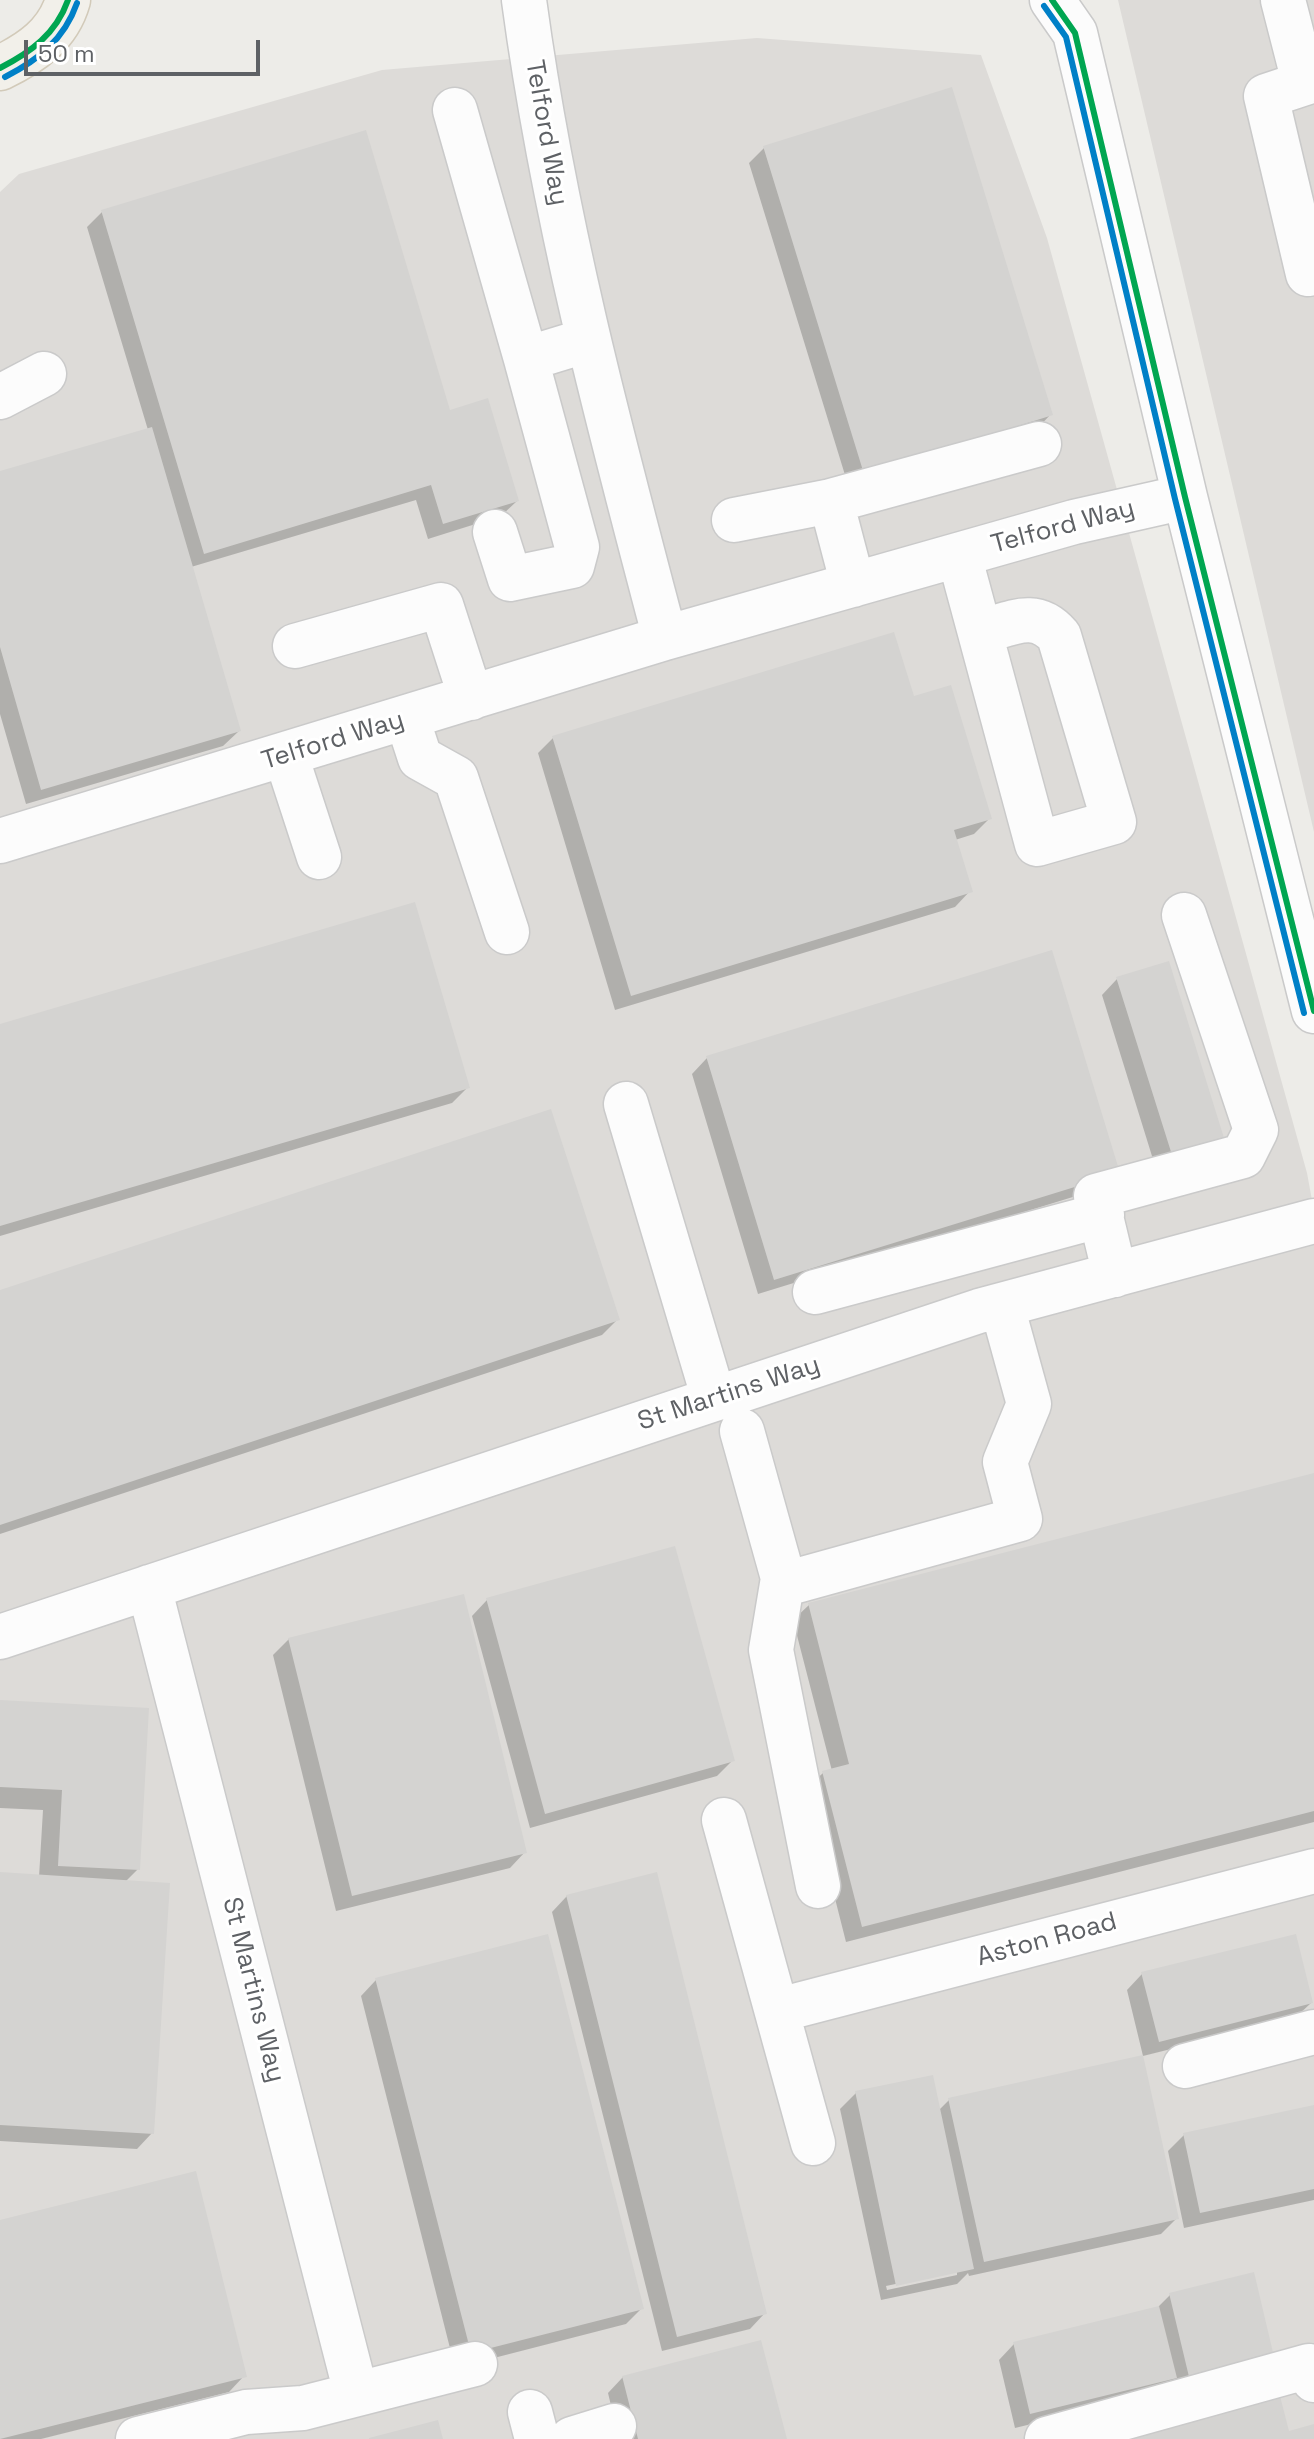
<!DOCTYPE html>
<style>
body{margin:0}
#map{position:relative;width:1314px;height:2439px;overflow:hidden;background:#edece8;font-family:"Space Grotesk",sans-serif}
canvas{display:block}
.scale{position:absolute;left:24px;top:40px;width:236px;height:36px;box-sizing:border-box;border:4px solid #5e6165;border-top:0;padding-left:10px;font-size:24px;line-height:28px;white-space:nowrap;color:#5e6165;-webkit-text-stroke:6px #fff;paint-order:stroke}
</style>
<div id="map">
<canvas width="1314" height="2439"></canvas>
<div class="scale">50 m</div>
</div>
<script>
const c = document.querySelector('canvas').getContext('2d');
c.lineJoin = 'round';
function paint(path, color) { c.fillStyle = color; c.fill(path, 'evenodd'); }
function trace(path, color, width, dash) { c.strokeStyle = color; c.lineWidth = width; c.lineCap = dash ? 'butt' : 'round'; c.setLineDash(dash || []); c.stroke(path); }
function drawText(font, color, halo, rows, align = 'center') {
  c.font = font + ' "Space Grotesk",sans-serif'; c.lineWidth = 6; c.setLineDash([]); c.textBaseline = 'middle'; c.strokeStyle = halo; c.fillStyle = color; for (const [text, x, y, turn = 0] of rows) {
    c.save(); c.translate(x, y); c.rotate((+turn || 0) * Math.PI / 180); c.textAlign = isNaN(turn) ? turn : align; if (halo) c.strokeText(text, 0, 0); c.fillText(text, 0, 0); c.restore();
  }
}
const industrial = new Path2D(`
 M 1118,0 L 1314,0 L 1314,832 Z
 M 757,38 L 981,55 L 1047,238 L 1307,1173 L 1314,1211 L 1314,2439 L 0,2439 L 0,192 L 19,174 L 382,70 Z`);
const shadow = new Path2D(`
 M 764,148 L 1051,414 L 1036,430 L 849,488 L 749,163 Z
 M 102,212 L 449,412 L 517,501 L 501,516 L 428,539 L 416,500 L 191,567 L 239,731 L 223,746 L 26,804 L 0,714 L 0,473 L 148,430 L 87,227 Z
 M 912,699 L 990,818 L 974,834 L 955,840 L 970,891 L 955,907 L 615,1010 L 538,753 L 553,738 Z
 M 1117,979 L 1222,1138 L 1206,1153 L 1156,1169 L 1102,995 Z
 M 0,1026 L 467,1088 L 452,1103 L 0,1236 Z
 M 707,1058 L 1102,1188 L 758,1294 L 692,1074 Z
 M 0,1293 L 618,1319 L 602,1335 L 0,1534 Z
 M 1314,1475 L 1314,1822 L 846,1942 L 807,1788 L 823,1773 L 832,1771 L 793,1620 L 809,1605 Z
 M 487,1600 L 733,1760 L 717,1776 L 530,1828 L 472,1616 Z
 M 289,1639 L 525,1852 L 510,1868 L 336,1911 L 273,1655 Z
 M 0,1702 L 138,1869 L 125,1882 L 152,2133 L 137,2149 L 0,2141 L 0,1874 L 39,1877 L 43,1810 L 0,1808 Z
 M 567,1896 L 765,2313 L 750,2329 L 662,2351 L 552,1912 Z
 M 1142,1974 L 1311,2003 L 1295,2018 L 1143,2056 L 1127,1990 Z
 M 376,1980 L 642,2308 L 626,2324 L 455,2368 L 361,1996 Z
 M 856,2093 L 939,2110 L 949,2100 L 1177,2218 L 1161,2234 L 969,2276 L 968,2273 L 957,2284 L 881,2300 L 840,2109 ZM 957,2271 L 957,2275 L 887,2290 L 886,2286 Z
 M 1314,2107 L 1314,2200 L 1184,2228 L 1168,2151 L 1184,2135 Z
 M 0,2222 L 244,2376 L 229,2392 L 41,2439 L 0,2439 Z
 M 1170,2295 L 1273,2360 L 1175,2396 L 1171,2380 L 1159,2393 L 1015,2428 L 999,2360 L 1014,2344 L 1156,2309 Z
 M 623,2377 L 785,2439 L 619,2439 L 608,2393 Z`);
const building = new Path2D(`
 M 952,87 L 1053,415 L 864,474 L 763,146 Z
 M 366,130 L 450,410 L 488,398 L 519,501 L 443,524 L 431,485 L 204,554 L 101,210 Z
 M 152,427 L 241,731 L 41,790 L 0,647 L 0,471 Z
 M 894,632 L 914,696 L 951,685 L 992,819 L 954,830 L 973,892 L 631,996 L 552,736 Z
 M 415,902 L 470,1088 L 0,1226 L 0,1024 Z
 M 1052,950 L 1120,1173 L 774,1280 L 706,1056 Z
 M 1169,961 L 1224,1138 L 1172,1155 L 1116,977 Z
 M 551,1109 L 620,1320 L 0,1525 L 0,1290 Z
 M 1314,1473 L 1314,1811 L 862,1927 L 822,1771 L 849,1764 L 808,1603 Z
 M 675,1546 L 735,1761 L 545,1814 L 486,1598 Z
 M 464,1594 L 527,1853 L 352,1896 L 288,1638 Z
 M 0,1700 L 149,1708 L 140,1870 L 58,1866 L 62,1790 L 0,1787 Z
 M 0,1872 L 170,1883 L 154,2134 L 0,2125 Z
 M 657,1872 L 767,2314 L 677,2337 L 566,1895 Z
 M 548,1934 L 644,2309 L 471,2353 L 375,1978 Z
 M 1296,1934 L 1313,2003 L 1159,2042 L 1141,1972 Z
 M 1143,2055 L 1179,2219 L 984,2262 L 948,2098 Z
 M 933,2075 L 974,2269 L 896,2286 L 855,2091 Z
 M 1314,2105 L 1314,2189 L 1200,2213 L 1183,2133 Z
 M 196,2171 L 247,2377 L 0,2439 L 0,2220 Z
 M 1254,2272 L 1275,2361 L 1190,2381 L 1169,2293 Z
 M 1159,2306 L 1177,2378 L 1030,2414 L 1013,2342 Z
 M 761,2340 L 787,2439 L 638,2439 L 622,2376 Z
 M 1280,2396 L 1289,2431 L 1314,2424 L 1314,2439 L 1126,2439 Z
 M 438,2420 L 443,2439 L 369,2439 L 369,2438 Z`);
const minor = new Path2D(`
 M 524,0 C 553,216 609,427 665,638
 M 1052,0 L 1075,33 L 1185,497 L 1314,1011
 M 1283,0 L 1304,82
 M 455,110 L 526,359
 M 1308,274 L 1266,96 L 1314,80
 M 0,397 L 44,374
 M 831,501 L 1039,444
 M 734,520 L 831,501 L 853,585
 M 495,532 L 510,579 L 572,566 L 577,547 L 526,359 L 588,340
 M 959,555 L 1037,844 L 1114,822 L 1059,636 C 1035,608 1011,624 980,632
 M 295,646 L 441,605 L 471,698
 M 407,718 L 420,758 L 456,778 L 507,932
 M 286,756 L 319,857
 M 0,841 L 665,638 L 1074,522 L 1185,497
 M 626,1104 L 714,1399
 M 1115,1275 L 1096,1196 L 1243,1156 L 1256,1130 L 1184,915
 M 815,1292 L 1102,1215
 M 742,1431 L 783,1578 L 796,1581 L 1020,1519 L 1005,1462 L 1029,1404 L 1002,1306
 M 783,1578 L 771,1650 L 818,1886
 M 149,1587 L 356,2393
 M 0,1637 L 979,1311 L 1314,1221
 M 724,1820 L 813,2143
 M 779,2010 L 1314,1871
 M 1185,2066 L 1314,2032
 M 530,2412 L 537,2439
 M 138,2439 L 246,2412 L 303,2408 L 475,2364
 M 572,2439 L 614,2426
 M 1047,2439 L 1309,2366 L 1314,2380`);
const major = new Path2D(`
 M 0,68 C 31,53 58,35 68,0`);
const bus1 = new Path2D(`
 M 1052,0 L 1075,33 L 1185,497 L 1314,1011
 M 0,68 C 31,52 56,34 68,0`);
const bus2 = new Path2D(`
 M 1044,6 L 1066,37 L 1175,499 L 1304,1013
 M 5,77 C 38,60 64,40 77,3`);
const streetNames = [
 ["Telford Way",546,133,80],
 ["Telford Way",1063,527,-15],
 ["Telford Way",333,741,-17],
 ["St Martins Way",729,1394,-18],
 ["Aston Road",1047,1940,-15],
 ["St Martins Way",253,1990,76]
];
paint(industrial, '#dddbd8');
paint(shadow, '#0003');
paint(building, '#d4d3d1');
trace(minor, '#cacaca', 47);
trace(major, '#d2cab9', 47);
trace(minor, '#fcfcfc', 44);
trace(major, '#f2f0ea', 44);
trace(bus1, '#00a651', 6);
trace(bus2, '#0080c7', 6);
drawText('26px', '#5e6165', '#fff', streetNames);
</script>
